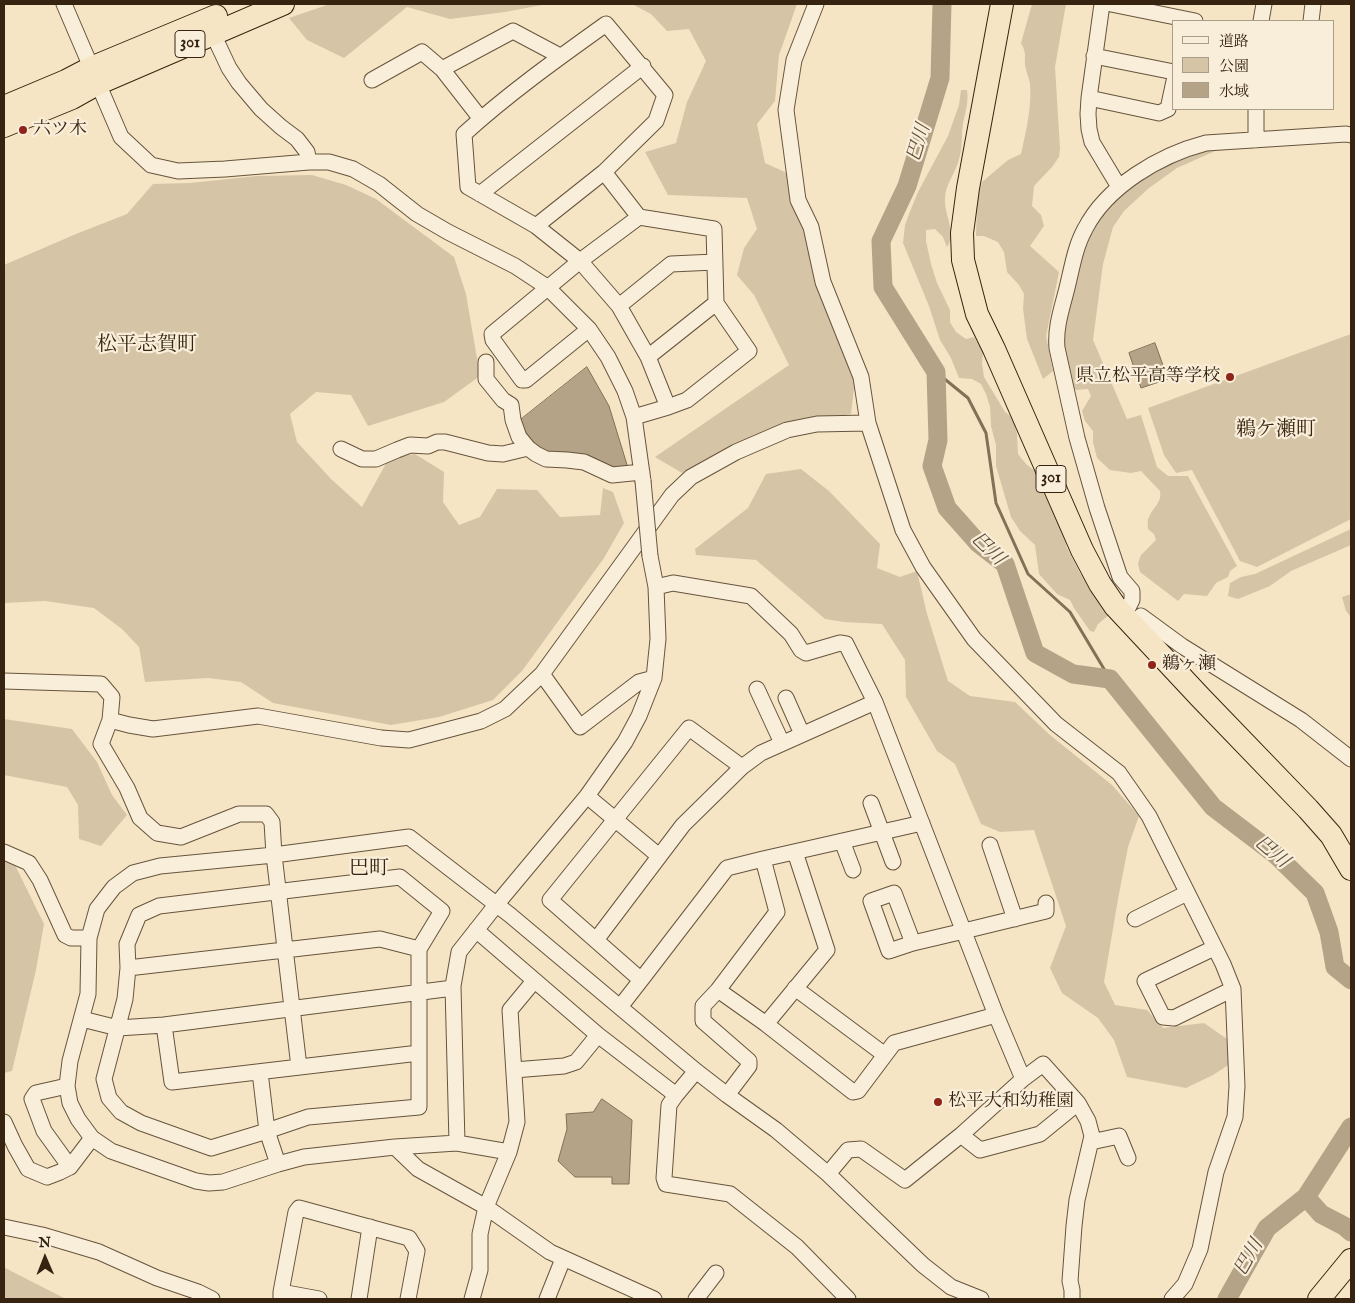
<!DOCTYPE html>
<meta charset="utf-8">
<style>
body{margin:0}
#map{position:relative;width:1355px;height:1303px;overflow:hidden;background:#f6e5c5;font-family:"IM FELL English","Noto Serif JP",serif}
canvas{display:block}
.frame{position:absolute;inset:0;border:5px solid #362310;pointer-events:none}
.legend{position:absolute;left:1172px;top:20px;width:162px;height:90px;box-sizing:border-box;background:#f9eed9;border:1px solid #ab9d89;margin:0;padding:6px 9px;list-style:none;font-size:15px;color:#362310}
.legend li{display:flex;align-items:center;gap:10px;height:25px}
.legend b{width:25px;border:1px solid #ab9d89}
.north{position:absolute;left:20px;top:1233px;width:50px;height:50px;-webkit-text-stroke:4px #f9eed9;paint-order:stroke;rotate:359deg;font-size:14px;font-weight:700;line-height:20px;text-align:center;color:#362310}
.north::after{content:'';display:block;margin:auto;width:18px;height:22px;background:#362310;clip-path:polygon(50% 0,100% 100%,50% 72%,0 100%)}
</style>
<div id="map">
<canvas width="1355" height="1303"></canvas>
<div class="frame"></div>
<ul class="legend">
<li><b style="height:6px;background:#f9eed9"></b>道路</li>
<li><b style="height:14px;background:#d5c4a6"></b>公園</li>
<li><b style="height:14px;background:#b5a387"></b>水域</li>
</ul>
<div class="north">N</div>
</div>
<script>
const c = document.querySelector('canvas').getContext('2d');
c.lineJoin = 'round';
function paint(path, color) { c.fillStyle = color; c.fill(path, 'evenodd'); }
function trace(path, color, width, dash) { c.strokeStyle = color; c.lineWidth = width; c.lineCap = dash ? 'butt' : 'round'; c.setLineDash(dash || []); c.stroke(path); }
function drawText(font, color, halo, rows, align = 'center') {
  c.font = font + ' "IM FELL English","Noto Serif JP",serif'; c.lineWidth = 4.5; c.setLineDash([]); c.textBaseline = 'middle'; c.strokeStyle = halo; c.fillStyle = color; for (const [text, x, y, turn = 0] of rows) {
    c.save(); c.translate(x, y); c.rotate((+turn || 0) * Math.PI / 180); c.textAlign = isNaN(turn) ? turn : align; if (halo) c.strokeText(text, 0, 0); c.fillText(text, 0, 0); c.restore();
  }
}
const green = new Path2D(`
 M 330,4 L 547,4 L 505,12 L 450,19 L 407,7 L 344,58 L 307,40 L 289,18 Z
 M 632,4 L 797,4 L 779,55 L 775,101 L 757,124 L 765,163 L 787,173 L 791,201 L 806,226 L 855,380 L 851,414 L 781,426 L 730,449 L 682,473 L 655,457 L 789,365 L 754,295 L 737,275 L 744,248 L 757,229 L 747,198 L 668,195 L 645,152 L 676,143 L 687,102 L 706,61 L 689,29 L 667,31 L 651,14 Z
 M 1032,4 L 1066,4 L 1055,67 L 1060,148 L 1059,157 L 1052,167 L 1034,186 L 1032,206 L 1041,215 L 1044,226 L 1030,246 L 1059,272 L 1046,336 L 1053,371 L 1043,379 L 1027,339 L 1023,309 L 1024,294 L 1019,285 L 1007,272 L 1004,252 L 998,242 L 984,236 L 976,236 L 977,201 L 982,182 L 1008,160 L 1021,154 C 1026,131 1032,107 1030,84 C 1029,79 1027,74 1026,69 C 1023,58 1028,55 1021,43 Z
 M 961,90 L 967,90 C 969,102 965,113 963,124 C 961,136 963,147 959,159 C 956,173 945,184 945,199 C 944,214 957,234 947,247 L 943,237 L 935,229 L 926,230 L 926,241 L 931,264 L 937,283 L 950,310 L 950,322 L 956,332 L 966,339 L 974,337 L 983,352 L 982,363 L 984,377 L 1005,412 L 1013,418 L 1017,434 L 1018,454 L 1026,464 L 1041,476 L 1059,521 L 1067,548 L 1080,573 L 1109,615 L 1098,624 L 1094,632 L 1090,631 L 1074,608 L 1070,600 L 1057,594 L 1039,574 L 1035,545 L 1020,531 L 1011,517 L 996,466 L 996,445 L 991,426 L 990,407 L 986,394 L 981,384 L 972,379 L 959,378 L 951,358 L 940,340 L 929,306 L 903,243 L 905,225 L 909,214 L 918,192 L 948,136 L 959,105 Z
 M 1222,148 L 1177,168 L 1149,188 L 1124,211 L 1113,227 L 1103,264 L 1093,340 L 1127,419 L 1141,415 L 1157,467 L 1168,476 L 1188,476 L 1237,566 L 1230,571 L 1228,577 L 1216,583 L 1207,596 L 1184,594 L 1178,601 L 1140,572 L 1138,563 L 1141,555 L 1156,540 L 1154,534 L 1148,529 C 1148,525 1147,520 1149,517 C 1153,507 1162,503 1160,491 L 1141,471 L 1131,473 L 1110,470 L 1097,458 L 1093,442 L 1093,431 L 1085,421 L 1082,411 L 1091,396 L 1088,389 L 1076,390 L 1072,386 L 1061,347 L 1062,322 L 1089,229 L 1122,191 L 1187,153 Z
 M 312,175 L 346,185 L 376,199 L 454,257 L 466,294 L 480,376 L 444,402 L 368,426 L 351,395 L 316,392 L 290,414 L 297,442 L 331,479 L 362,507 L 389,458 L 415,454 L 444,472 L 443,502 L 459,525 L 480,517 L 497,489 L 537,490 L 560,517 L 600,515 L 603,488 L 613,492 L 624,523 L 604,558 L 522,671 L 493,700 L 439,717 L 391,725 L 273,703 L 241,682 L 208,678 L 145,682 L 139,647 L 122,629 L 94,608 L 45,601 L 4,603 L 4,265 L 76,234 L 127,214 L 153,184 L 190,183 L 257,176 Z
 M 1351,334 L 1351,519 L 1257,567 L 1240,561 L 1192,470 L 1176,473 L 1164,455 L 1148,408 Z
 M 801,469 L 829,491 L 880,544 L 877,568 L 900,577 L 917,571 L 927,614 L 948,681 L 970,696 L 1015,702 L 1050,735 L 1112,785 L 1139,816 L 1128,847 L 1118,899 L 1104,982 L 1115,1005 L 1147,1010 L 1163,1028 L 1204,1023 L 1230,1041 L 1230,1064 L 1213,1075 L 1186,1088 L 1127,1077 L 1114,1040 L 1098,1018 L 1062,993 L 1050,968 L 1066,926 L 1034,830 L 1000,832 L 981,824 L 955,764 L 937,751 L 906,697 L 905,660 L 882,624 L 844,622 L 825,619 L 756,560 L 696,555 L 695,549 L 748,508 L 766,474 Z
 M 1351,529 L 1351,545 L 1291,571 L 1270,586 L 1238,599 L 1228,596 L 1230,583 L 1241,577 L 1255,574 Z
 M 1351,594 L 1351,617 L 1346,611 L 1342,597 Z
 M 4,719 L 72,729 L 97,762 L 112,795 L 127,815 L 101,846 L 79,839 L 78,805 L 67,787 L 4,775 Z
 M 4,859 L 14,863 L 44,924 L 36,970 L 12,1071 L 4,1073 Z
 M 4,1267 L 11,1271 L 66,1299 L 4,1299 Z`);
const water = new Path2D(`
 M 1155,343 L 1168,379 L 1141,388 L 1129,353 Z
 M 587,367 L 609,406 L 628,468 L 615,469 L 588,455 L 546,455 L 527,437 L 519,421 Z
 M 602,1099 L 632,1120 L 629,1184 L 612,1184 L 612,1177 L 575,1177 L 558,1161 L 567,1129 L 566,1114 L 593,1112 Z`);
const stream = new Path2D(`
 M 936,372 L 968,398 L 986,433 L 996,503 L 1028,574 L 1070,612 L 1110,679`);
const river = new Path2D(`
 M 942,4 L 940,78 L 907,186 L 881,241 L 883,287 L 936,372 L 938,440 L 932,466 L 947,508 L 978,543 L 1005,564 L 1035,653 L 1073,674 L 1110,679 L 1213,807 L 1276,855 L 1315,893 L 1329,932 L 1335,967 L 1351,980
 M 1306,1197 L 1321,1214 L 1344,1226 L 1351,1232
 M 1227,1299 L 1267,1228 L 1306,1197 L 1351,1127`);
const minor = new Path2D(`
 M 64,4 L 121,137 L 151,165 L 178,171 L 225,169 L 309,162 L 329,162 L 353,169 L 379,184 L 417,214 L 448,232 L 515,266 L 547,287 L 589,329 L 608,357 L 625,391 L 634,417 L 643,481
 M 816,4 L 794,60 L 786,110 L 798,200 L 811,227 L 823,282 L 861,377 L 868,423 L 903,530 L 923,567 L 974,639 L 1056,724 L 1119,773 L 1149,816 L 1223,964 L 1233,989 L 1237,1086 L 1235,1117 L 1216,1172 L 1200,1249 L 1185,1284 L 1172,1299
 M 1102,4 L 1089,98 L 1088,114 L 1089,129 L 1092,142 L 1119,187
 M 1111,4 L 1195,21
 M 1261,21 L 1264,4
 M 1311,21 L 1313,4
 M 213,34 L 229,68 L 239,83 L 261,109 L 281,127 L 297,139 L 307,152 L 309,162
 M 1094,56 L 1174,72
 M 372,80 L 422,52 L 442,69
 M 1089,98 L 1159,113 L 1168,109 L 1174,81
 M 481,119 L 442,69 L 513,31 L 560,56
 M 1256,140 L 1256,109
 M 604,172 L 639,217 L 714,229 L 716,303 L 749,351 L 687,400 L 668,407 L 634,417
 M 480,194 L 643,66
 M 536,226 L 604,172 L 656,121 L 665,95 L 606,24 C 557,59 508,94 464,134 L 468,187 L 536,226 L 580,261 L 619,306 L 648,357 L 668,407
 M 619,306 L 671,264 L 715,262
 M 589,329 L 526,380 L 522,380 L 493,340 L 492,334 L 580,261 L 639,217
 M 648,357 L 716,303
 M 486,362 L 486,379 L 503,400 L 511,405 L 513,420 L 519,437 L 528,448 L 536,454 L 546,459 L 567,460 L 584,462 L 612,475 L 642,472
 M 341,449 L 362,459 L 376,459 L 397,450 L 410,445 L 428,446 L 437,442 L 445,442 L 488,453 L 503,454 L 528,448
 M 656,587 L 673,583 L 751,596 L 791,634 L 801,650 L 806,653 L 840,643 L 846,644 L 875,702 L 996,1015 L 1023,1079
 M 1124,616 L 1132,600 L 1132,591 L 1120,577 L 1097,508 L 1077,438 L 1057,348 C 1055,327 1062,308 1067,288 C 1072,268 1075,247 1085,229 C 1107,186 1160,155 1206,143 L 1346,134 L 1351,135
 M 1132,624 L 1141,616 L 1182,646 L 1301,720 L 1351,759
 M 542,674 L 580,727 L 639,682 L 654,678
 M 4,681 L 101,684 L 112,697 L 110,720 L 101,744 L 127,788 L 140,818 L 157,833 L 181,837 L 239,814 L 266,814 L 272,822 L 274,855 L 299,1067
 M 757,689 L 782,743
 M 786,698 L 802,734
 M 110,720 L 129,725 L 153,729 L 258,716 L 381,738 L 409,740 L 481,721 L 505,709 L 542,674 L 672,495 L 691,477 L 736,452 L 787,430 L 817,424 L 868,423
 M 742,767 L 689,728 L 550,900 L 641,980 L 727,868 L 763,859 L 922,823
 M 587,796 L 659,856
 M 871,803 L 893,862
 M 842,841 L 853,870
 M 990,845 L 1015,919
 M 4,852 L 29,863 L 40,880 L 65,935 L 71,938 L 89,938
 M 763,859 L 777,912 L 718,990 L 766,1024 L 853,1092 L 858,1091 L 894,1043 L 996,1015
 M 400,877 L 442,911 L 419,949 L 419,1107 L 308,1117 L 267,1131 L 211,1148 L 141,1123 L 121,1112 L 109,1098 L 104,1079 L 125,999 L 128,968 L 127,944 L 139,915 L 159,906 Z
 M 1135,919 L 1187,893
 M 476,930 L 598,1035 L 676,1095
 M 596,940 L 683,825 L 742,767 L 761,753 L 875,702
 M 913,943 L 894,893 L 871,901 L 889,951 L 913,943 L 964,931 L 1046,911 L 1046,903
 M 1214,948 L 1145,981 L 1163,1017 L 1174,1018 L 1233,989
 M 128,968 L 380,939 L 419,949
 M 795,988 L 885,1055
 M 719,989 L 703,1006 L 703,1021 L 749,1061 L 749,1066 L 727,1095
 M 620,1007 L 641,980
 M 82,1019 L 118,1028 L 164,1025 L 453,988
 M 766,1024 L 827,950 L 795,852
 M 164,1025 L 172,1082 L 419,1053
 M 514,1070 L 564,1066 L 576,1062 L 598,1035
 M 696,1071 L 676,1095 L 669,1105 L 664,1178 L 666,1184 L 730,1194 L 797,1247 L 848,1299
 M 260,1072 L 267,1131 L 278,1164
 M 67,1086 L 36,1093 L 32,1099 L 44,1131 L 70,1167
 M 4,1122 L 15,1146 L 28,1169 L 47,1177 L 60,1172 L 70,1167 L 92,1138
 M 1091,1142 L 1119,1136 L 1128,1158
 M 457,1143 L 453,986 L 459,952 L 496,905 L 587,796 L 625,742 L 639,716 L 654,678 L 658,639 L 656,587 L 650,556
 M 395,1147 L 418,1169 L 486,1207 L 550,1252 L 654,1299
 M 509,1152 L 457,1143 L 395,1147 L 304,1157 L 278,1164 L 223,1182 L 209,1183 L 196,1181 L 111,1151 L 92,1138 L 78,1119 L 70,1103 L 67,1086 L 70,1061 L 88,994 L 89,938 L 97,909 L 114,887 L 133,873 L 160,866 L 274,855 L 409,837 L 510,915 L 696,1071 L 727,1095 L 776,1130 L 828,1174 L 923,1265 L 951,1287 L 981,1299
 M 828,1174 L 848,1150 L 861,1149 L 905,1180 L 961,1135 L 1023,1079 L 1043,1064 L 1078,1103 L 1040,1134 L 980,1150 L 961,1135
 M 4,1227 L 42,1235 L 99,1252 L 157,1278 L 198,1292 L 212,1299
 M 281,1292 L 319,1299
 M 281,1299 L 281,1292 L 296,1212 L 299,1208 L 409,1238 L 417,1251 L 408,1299
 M 359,1299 L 370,1227
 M 472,1299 L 480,1270 L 480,1234 L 486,1207 L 509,1152 L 517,1122 L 510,1010 L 534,981
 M 547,1299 L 563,1259
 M 696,1299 L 716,1273
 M 1072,1299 L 1072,1290 L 1070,1281 L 1074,1226 L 1077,1200 L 1092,1136 L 1088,1121 L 1078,1103`);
const highway = new Path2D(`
 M 1002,4 L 968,188 L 962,233 L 963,260 L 977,314 L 994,349 L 1082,550 L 1100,584 L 1115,606 L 1200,697 L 1308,809 L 1331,835 L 1351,869
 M 4,107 L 66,81 L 91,68 L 216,16
 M 4,126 L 72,98 L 97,84 L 283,4
 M 1319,1299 L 1351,1260`);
const minorBridge = new Path2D(`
 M 643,481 L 650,556`);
const markers = [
 [23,130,5,"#8f2418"],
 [1230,377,5,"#8f2418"],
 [1152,665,5,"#8f2418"],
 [938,1102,5,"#8f2418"]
];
const shields = [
 [190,44,30],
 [1051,479,30]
];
const shieldNames = [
 ["301",190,44],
 ["301",1051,479]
];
const poiNames = [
 ["六ツ木",33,130],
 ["県立松平高等学校",1220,377,"right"],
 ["鵜ヶ瀬",1162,665],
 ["松平大和幼稚園",948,1102]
];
const waterNames = [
 ["巴川",920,143,-73],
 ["巴川",987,550,44],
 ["巴川",1271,853,40],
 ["巴川",1250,1258,-60]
];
const quarterNames = [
 ["松平志賀町",147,346],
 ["鵜ケ瀬町",1276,431],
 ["巴町",369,870]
];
paint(green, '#d5c4a6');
paint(water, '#b5a387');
trace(water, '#827057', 1);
trace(stream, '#827057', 3);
trace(river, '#b5a387', 19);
trace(minor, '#66543d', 17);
trace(highway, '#362310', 24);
trace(minor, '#f9eed9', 15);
trace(highway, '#f6e5c5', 22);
trace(minorBridge, '#66543d', 17, []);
trace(minorBridge, '#f9eed9', 15);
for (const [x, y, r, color] of markers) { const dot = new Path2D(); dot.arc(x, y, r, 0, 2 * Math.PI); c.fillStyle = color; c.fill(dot); trace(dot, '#f9eed9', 2); }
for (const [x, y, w] of shields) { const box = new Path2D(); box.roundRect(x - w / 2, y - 13.5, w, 27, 4); c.fillStyle = '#f9eed9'; c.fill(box); trace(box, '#362310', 1); }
drawText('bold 16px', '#362310', null, shieldNames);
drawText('18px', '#362310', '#f9eed9', poiNames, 'left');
drawText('italic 19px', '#62503a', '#f9eed9', waterNames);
drawText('20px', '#362310', '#f9eed9', quarterNames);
</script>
